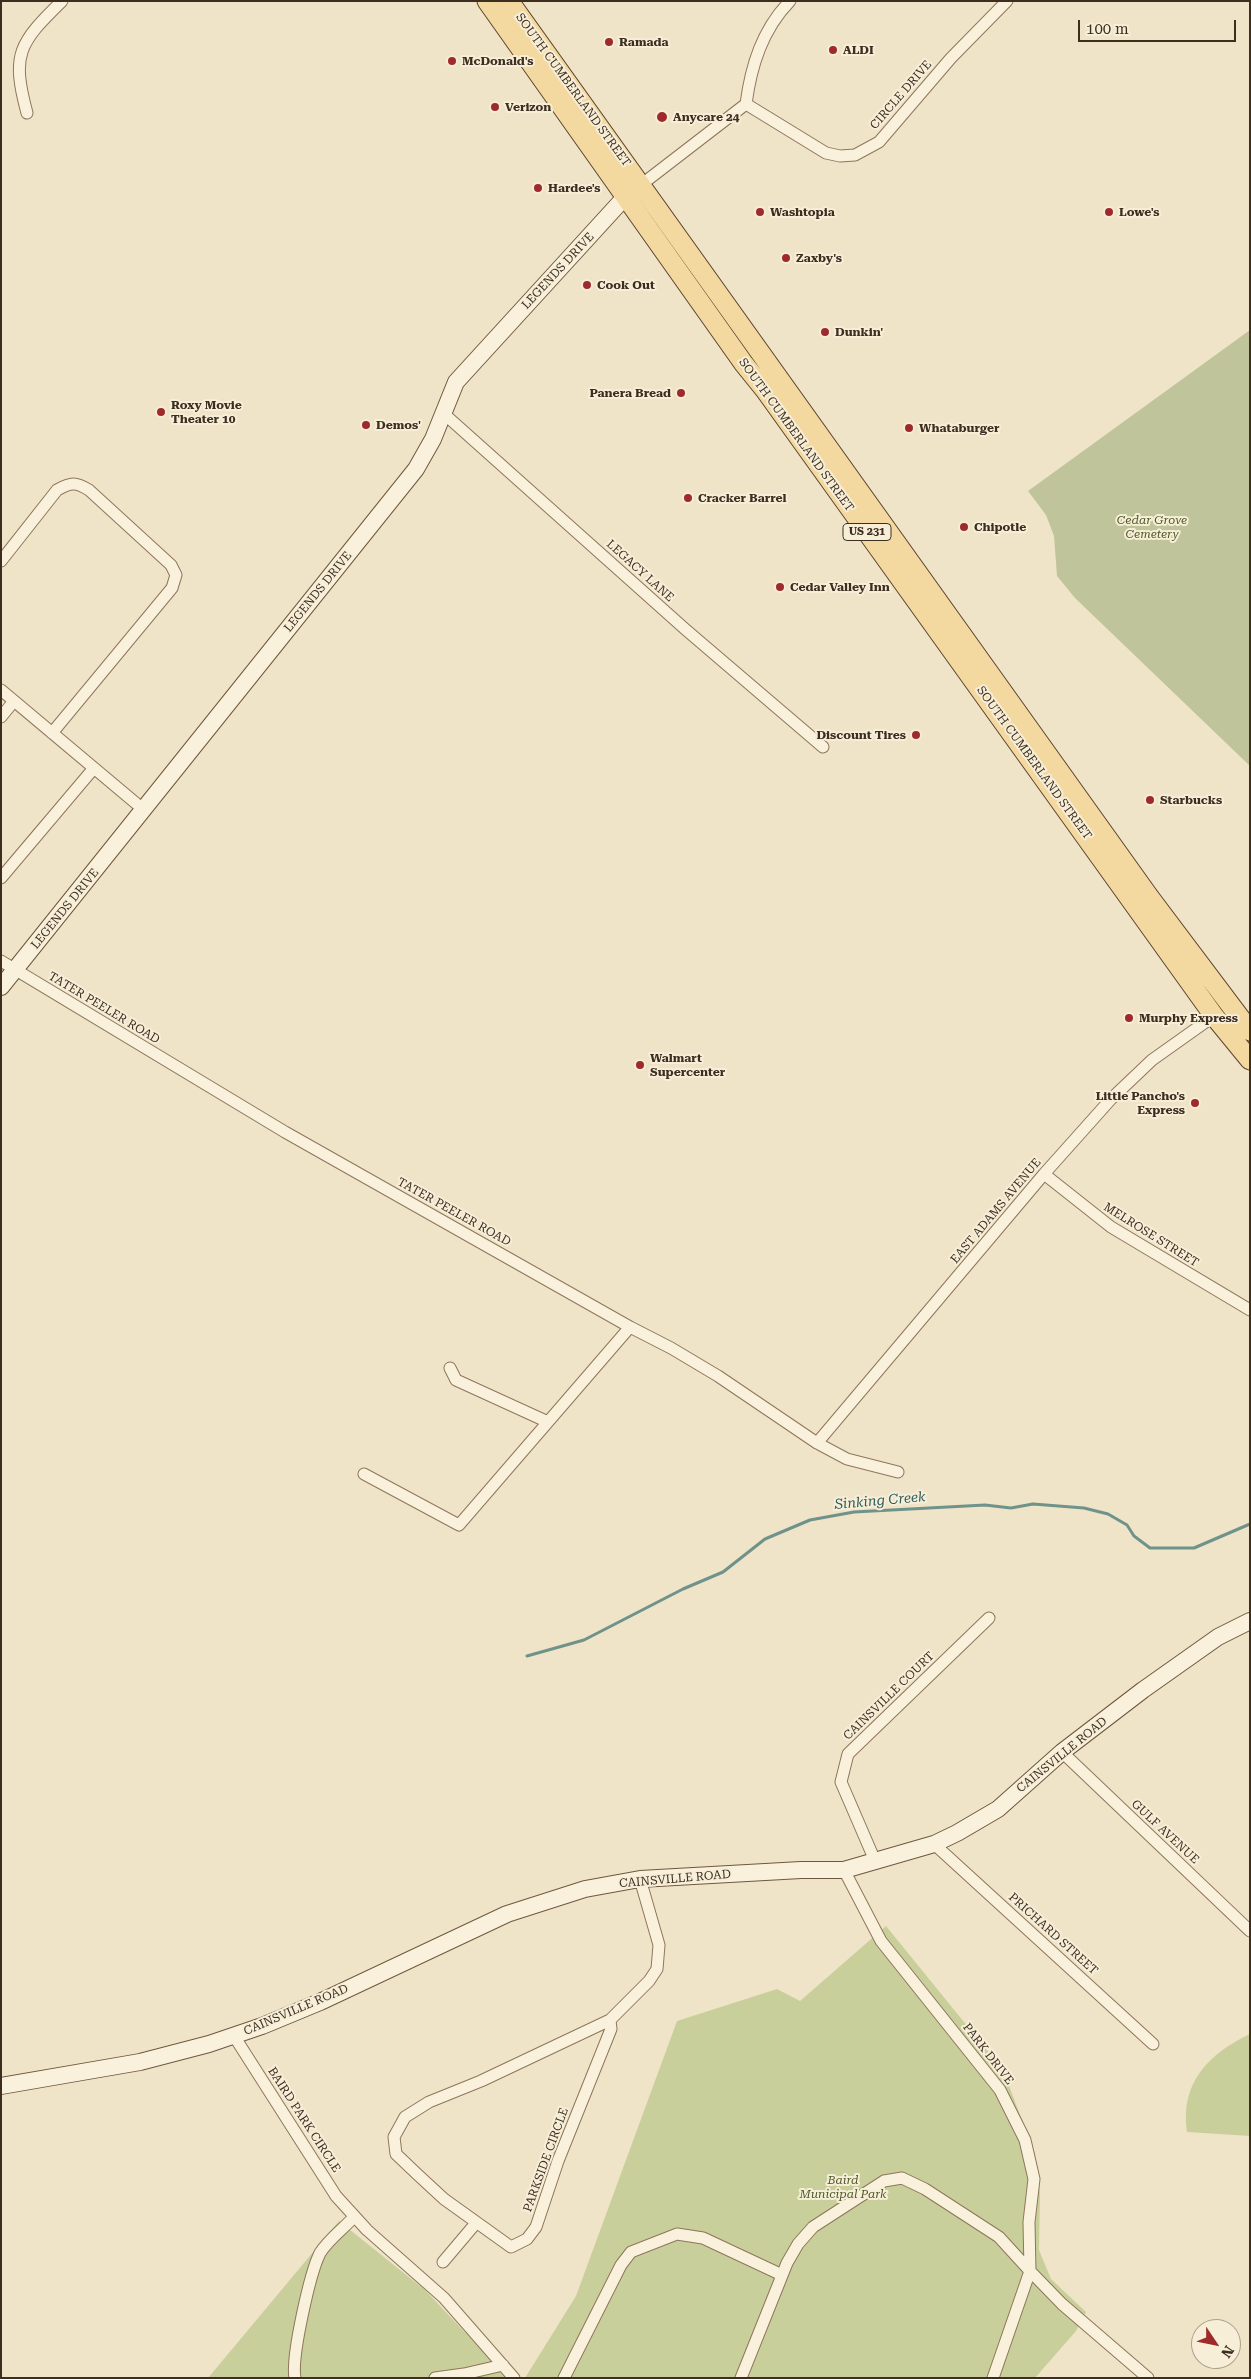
<!DOCTYPE html>
<style>
body{margin:0}
#map{position:relative;width:1251px;height:2379px;overflow:hidden;background:#f0e4c8;font-family:"Roboto Serif",serif}
canvas{display:block}
.frame{position:absolute;inset:0;border:2px solid #3d2e20;pointer-events:none}
.north{position:absolute;left:1191px;top:2319px;width:50px;height:50px;box-sizing:border-box;background:#f7eed8;border:1px solid #ada18e;border-radius:50%;rotate:124deg;font-size:14px;font-weight:700;line-height:20px;text-align:center;color:#3d2e20}
.north::after{content:'';display:block;margin:auto;width:18px;height:22px;background:#9e2a2b;clip-path:polygon(50% 0,100% 100%,50% 72%,0 100%)}
.scale{position:absolute;left:1078px;top:20px;width:158px;height:22px;box-sizing:border-box;border:2px solid #3d2e20;border-top:0;padding-left:6px;font-size:15px;line-height:18px;white-space:nowrap;color:#3d2e20;-webkit-text-stroke:4px #f7eed8;paint-order:stroke}
</style>
<div id="map">
<canvas width="1251" height="2379"></canvas>
<div class="frame"></div>
<div class="north">N</div>
<div class="scale">100 m</div>
</div>
<script>
const c = document.querySelector('canvas').getContext('2d');
c.lineJoin = 'round';
function paint(path, color) { c.fillStyle = color; c.fill(path, 'evenodd'); }
function trace(path, color, width, dash) { c.strokeStyle = color; c.lineWidth = width; c.lineCap = dash ? 'butt' : 'round'; c.setLineDash(dash || []); c.stroke(path); }
function drawText(font, color, halo, rows, align = 'center') {
  c.font = font + ' "Roboto Serif",serif'; c.lineWidth = 4; c.setLineDash([]); c.textBaseline = 'middle'; c.strokeStyle = halo; c.fillStyle = color; for (const [text, x, y, turn = 0] of rows) {
    c.save(); c.translate(x, y); c.rotate((+turn || 0) * Math.PI / 180); c.textAlign = isNaN(turn) ? turn : align; if (halo) c.strokeText(text, 0, 0); c.fillText(text, 0, 0); c.restore();
  }
}
const green = new Path2D(`
 M 886,1926 L 1003,2070 L 1035,2154 L 1040,2192 L 1039,2250 L 1051,2279 L 1086,2312 L 1076,2331 L 1035,2378 L 525,2378 L 576,2296 L 677,2021 L 777,1989 L 800,2001 Z
 M 1250,2034 L 1250,2136 L 1187,2132 C 1180,2083 1208,2054 1250,2034 Z
 M 339,2221 L 425,2290 L 508,2378 L 208,2378 Z`);
const cemetery = new Path2D(`
 M 1250,330 L 1250,766 L 1075,598 L 1057,576 L 1054,536 L 1046,515 L 1028,491 Z`);
const stream = new Path2D(`
 M 527,1656 L 584,1640 L 683,1589 L 723,1572 L 765,1539 L 810,1520 L 854,1512 L 985,1505 L 1011,1508 L 1033,1504 L 1084,1508 L 1108,1514 L 1127,1525 L 1134,1536 L 1150,1548 L 1194,1548 L 1250,1524`);
const street = new Path2D(`
 M 746,104 L 826,153 L 840,156 L 855,155 L 879,142 L 951,58 L 1007,1
 M 27,113 C 11,54 19,43 62,1
 M 637,188 L 746,104 C 751,66 762,30 790,1
 M 442,412 L 685,629 L 823,747
 M 1,561 L 57,490 C 71,482 76,482 89,490 L 171,565 L 176,575 L 172,588 L 52,733
 M 1,690 L 144,810
 M 1,717 L 14,701
 M 1,878 L 94,768
 M 1,961 L 285,1132 L 630,1327 L 671,1348 L 718,1376 L 817,1443 L 847,1459 L 898,1472
 M 1044,1174 L 1111,1227 L 1250,1310
 M 450,1368 L 456,1380 L 548,1422
 M 817,1443 L 1044,1174 L 1111,1099 L 1152,1060 L 1214,1016
 M 364,1474 L 459,1525 L 630,1327
 M 1062,1752 L 1250,1931
 M 934,1844 L 1153,2044
 M 876,1863 L 841,1782 L 848,1754 L 989,1618
 M 844,1870 L 881,1941 L 1000,2090 L 1025,2140 L 1034,2179 L 1029,2222 L 1030,2271 L 1062,2304 L 1148,2378
 M 610,2020 L 611,2029 L 558,2161 L 536,2227 L 527,2239 L 511,2247 L 444,2199 L 417,2174 L 396,2154 L 394,2137 L 405,2117 L 429,2102 L 481,2081 L 610,2020 L 649,1981 L 657,1969 L 659,1945 L 640,1879
 M 234,2036 L 336,2196 L 367,2230 L 444,2298 L 514,2378
 M 443,2262 L 476,2223
 M 295,2378 C 291,2357 310,2273 320,2253 C 328,2240 344,2228 354,2217
 M 435,2378 L 464,2374 L 503,2365
 M 564,2378 L 621,2265 L 631,2252 L 677,2234 L 703,2238 L 782,2275
 M 741,2378 L 787,2263 L 798,2244 L 813,2227 L 884,2181 L 902,2178 L 925,2189 L 999,2237 L 1030,2271 L 993,2378`);
const secondary = new Path2D(`
 M 1,987 L 416,469 L 433,439 L 456,382 L 626,196
 M 1,2086 L 140,2062 L 209,2044 L 262,2026 L 320,2002 L 507,1914 L 585,1889 L 640,1879 L 801,1870 L 844,1870 L 934,1844 L 957,1833 L 998,1809 L 1062,1752 L 1143,1690 L 1218,1637 L 1250,1621`);
const primary = new Path2D(`
 M 487,1 L 744,364 L 765,390 L 1214,1016 L 1250,1060
 M 509,1 L 1150,898 L 1250,1031`);
const markers = [
 [609,42,5,"#9e2a2b"],
 [833,50,5,"#9e2a2b"],
 [452,61,5,"#9e2a2b"],
 [495,107,5,"#9e2a2b"],
 [662,117,6,"#9e2a2b"],
 [538,188,5,"#9e2a2b"],
 [760,212,5,"#9e2a2b"],
 [1109,212,5,"#9e2a2b"],
 [786,258,5,"#9e2a2b"],
 [587,285,5,"#9e2a2b"],
 [825,332,5,"#9e2a2b"],
 [681,393,5,"#9e2a2b"],
 [161,412,5,"#9e2a2b"],
 [366,425,5,"#9e2a2b"],
 [909,428,5,"#9e2a2b"],
 [688,498,5,"#9e2a2b"],
 [964,527,5,"#9e2a2b"],
 [780,587,5,"#9e2a2b"],
 [916,735,5,"#9e2a2b"],
 [1150,800,5,"#9e2a2b"],
 [1129,1018,5,"#9e2a2b"],
 [640,1065,5,"#9e2a2b"],
 [1195,1103,5,"#9e2a2b"]
];
const shields = [
 [867,532,48]
];
const shieldNames = [
 ["US 231",867,532]
];
const poiNames = [
 ["Ramada",619,42],
 ["ALDI",843,50],
 ["McDonald's",462,61],
 ["Verizon",505,107],
 ["Anycare 24",673,117],
 ["Hardee's",548,188],
 ["Washtopia",770,212],
 ["Lowe's",1119,212],
 ["Zaxby's",796,258],
 ["Cook Out",597,285],
 ["Dunkin'",835,332],
 ["Panera Bread",671,393,"right"],
 ["Roxy Movie",171,405],
 ["Theater 10",171,419],
 ["Demos'",376,425],
 ["Whataburger",919,428],
 ["Cracker Barrel",698,498],
 ["Chipotle",974,527],
 ["Cedar Valley Inn",790,587],
 ["Discount Tires",906,735,"right"],
 ["Starbucks",1160,800],
 ["Murphy Express",1139,1018],
 ["Walmart",650,1058],
 ["Supercenter",650,1072],
 ["Little Pancho's",1185,1096,"right"],
 ["Express",1185,1110,"right"]
];
const streetNames = [
 ["SOUTH CUMBERLAND STREET",573,90,54],
 ["CIRCLE DRIVE",901,95,-49],
 ["LEGENDS DRIVE",558,271,-47],
 ["SOUTH CUMBERLAND STREET",796,435,54],
 ["LEGACY LANE",640,571,42],
 ["LEGENDS DRIVE",318,592,-51],
 ["SOUTH CUMBERLAND STREET",1034,763,54],
 ["LEGENDS DRIVE",65,909,-51],
 ["TATER PEELER ROAD",104,1008,31],
 ["EAST ADAMS AVENUE",996,1211,-50],
 ["TATER PEELER ROAD",454,1212,29],
 ["MELROSE STREET",1151,1235,32],
 ["CAINSVILLE COURT",889,1696,-44],
 ["CAINSVILLE ROAD",1062,1755,-39],
 ["GULF AVENUE",1165,1832,43],
 ["CAINSVILLE ROAD",675,1879,-5],
 ["PRICHARD STREET",1053,1934,42],
 ["CAINSVILLE ROAD",296,2010,-23],
 ["PARK DRIVE",988,2054,52],
 ["BAIRD PARK CIRCLE",304,2120,57],
 ["PARKSIDE CIRCLE",546,2160,-70]
];
const parkNames = [
 ["Cedar Grove",1152,520],
 ["Cemetery",1152,534],
 ["Baird",843,2180],
 ["Municipal Park",843,2194]
];
const waterNames = [
 ["Sinking Creek",880,1501,-5]
];
paint(green, '#c9cf9b');
paint(cemetery, '#bfc49a');
trace(stream, '#6f938a', 3);
trace(street, '#8d765c', 13);
trace(secondary, '#6f573f', 18);
trace(primary, '#5b4430', 21);
trace(street, '#faf1dc', 11);
trace(secondary, '#faf1dc', 16);
trace(primary, '#f3d9a0', 19);
for (const [x, y, r, color] of markers) { const dot = new Path2D(); dot.arc(x, y, r, 0, 2 * Math.PI); c.fillStyle = color; c.fill(dot); trace(dot, '#f7eed8', 2); }
for (const [x, y, w] of shields) { const box = new Path2D(); box.roundRect(x - w / 2, y - 8.5, w, 17, 4); c.fillStyle = '#f7eed8'; c.fill(box); trace(box, '#3d2e20', 1); }
drawText('bold 11px', '#3d2e20', null, shieldNames);
drawText('bold 12px', '#3d2e20', '#f7eed8', poiNames, 'left');
drawText('12px', '#3d2e20', '#f7eed8', streetNames);
drawText('italic 12px', '#4d5a26', '#f7eed8', parkNames);
drawText('italic 14px', '#2f5d5a', '#f7eed8', waterNames);
</script>
